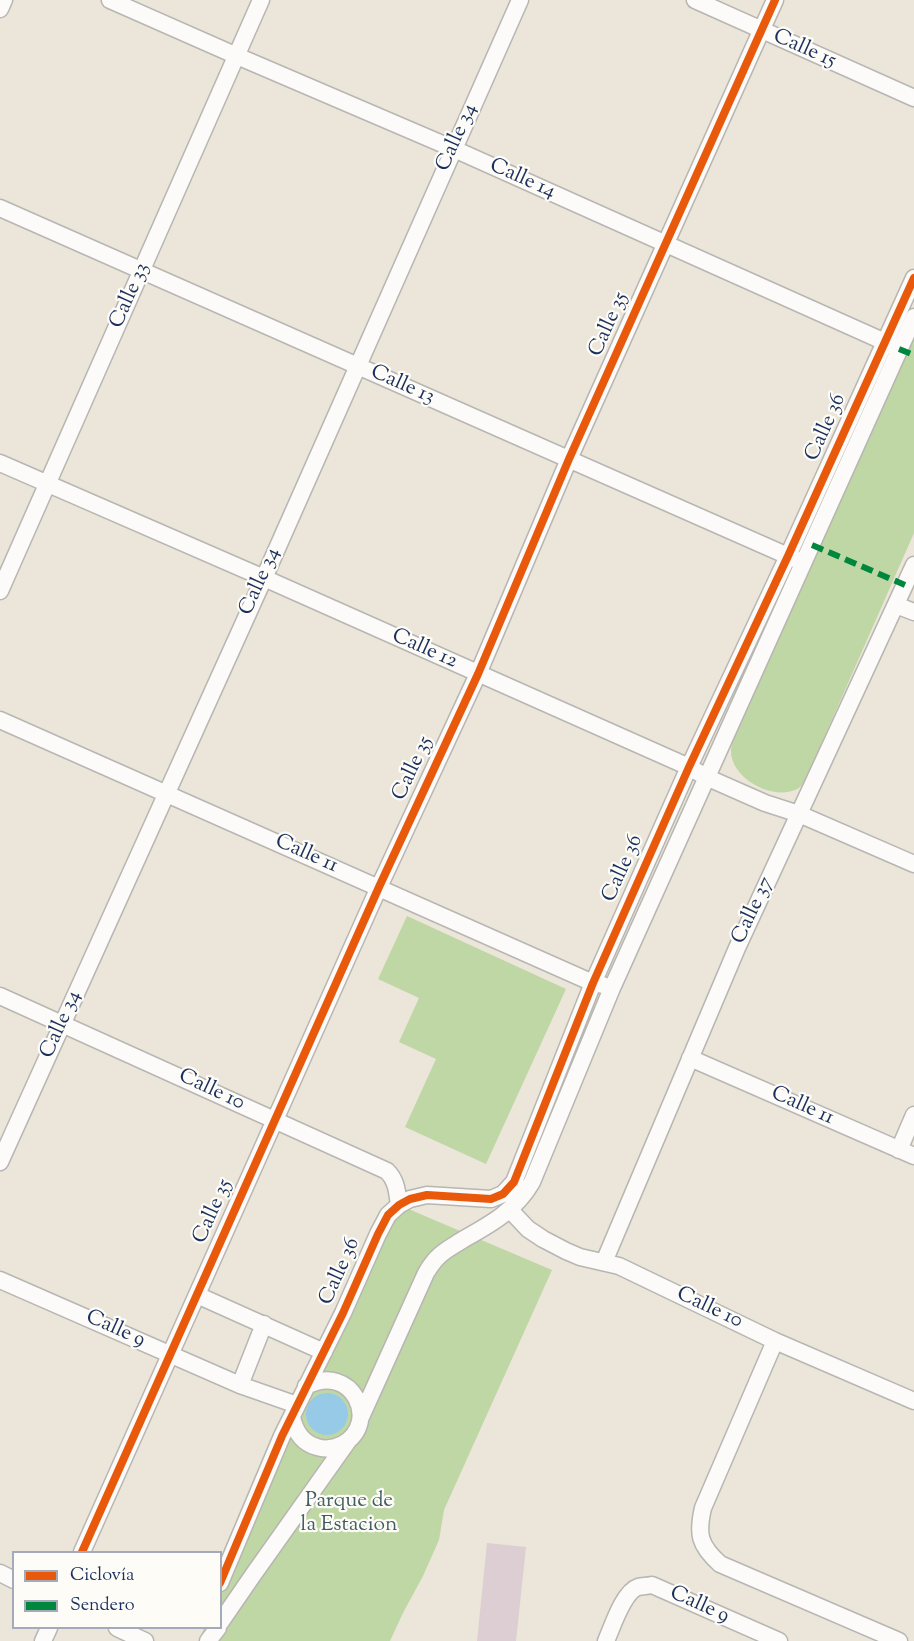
<!DOCTYPE html>
<meta charset="utf-8">
<style>
body{margin:0}
#map{position:relative;width:914px;height:1641px;overflow:hidden;background:#ebe6d9;font-family:"Sorts Mill Goudy",serif}
canvas{display:block}
.legend{position:absolute;left:12px;top:1551px;width:210px;height:78px;box-sizing:border-box;background:#fdfcf7;border:2px solid #a3aaba;margin:0;padding:8px 10px;list-style:none;font-size:18px;color:#1b2f5e}
.legend li{display:flex;align-items:center;gap:12px;height:30px}
.legend b{width:30px;border:2px solid #a3aaba}
</style>
<div id="map">
<canvas width="914" height="1641"></canvas>
<ul class="legend">
<li><b style="height:8px;background:#e8590c"></b>Ciclovía</li>
<li><b style="height:8px;background:#00873e"></b>Sendero</li>
</ul>
</div>
<script>
const c = document.querySelector('canvas').getContext('2d');
c.lineJoin = 'round';
function paint(path, color) { c.fillStyle = color; c.fill(path, 'evenodd'); }
function trace(path, color, width, dash) { c.strokeStyle = color; c.lineWidth = width; c.lineCap = dash ? 'butt' : 'round'; c.setLineDash(dash || []); c.stroke(path); }
function drawText(font, color, halo, rows, align = 'center') {
  c.font = font + ' "Sorts Mill Goudy",serif'; c.lineWidth = 4.5; c.setLineDash([]); c.textBaseline = 'middle'; c.strokeStyle = halo; c.fillStyle = color; for (const [text, x, y, turn = 0] of rows) {
    c.save(); c.translate(x, y); c.rotate((+turn || 0) * Math.PI / 180); c.textAlign = isNaN(turn) ? turn : align; if (halo) c.strokeText(text, 0, 0); c.fillText(text, 0, 0); c.restore();
  }
}
const green = new Path2D(`
 M 914,337 L 914,533 L 805,781 C 802,785 799,789 795,790 C 771,800 731,778 731,751 C 731,746 734,739 735,733 Z
 M 407,916 L 566,989 L 486,1164 L 405,1127 L 436,1059 L 399,1042 L 419,998 L 378,979 Z
 M 399,1205 L 552,1270 L 444,1510 L 439,1540 L 423,1576 L 403,1613 L 390,1641 L 199,1641 L 204,1628 L 220,1628 L 220,1583 Z`);
const water = new Path2D(`
 M306 1414a21 21 0 1 1 42 0a21 21 0 1 1-42 0Z`);
const building = new Path2D(`
 M 487,1543 L 526,1547 L 516,1641 L 477,1641 Z`);
const minor = new Path2D(`
 M 110,0 L 237,56 L 454,149 L 894,346
 M 695,0 L 914,98
 M 0,9 L 4,0
 M 0,208 L 797,560
 M 0,463 L 264,578 L 689,767 L 706,777 L 765,803 L 799,814 L 914,864
 M 0,591 L 261,0
 M 896,605 L 914,612
 M 0,720 L 593,983 L 603,985
 M 0,996 L 387,1171 C 397,1181 397,1192 399,1205
 M 690,1058 L 914,1156
 M 899,1150 L 914,1115
 M 0,1162 L 264,578 L 520,0
 M 510,1210 L 528,1229 L 543,1239 L 566,1251 L 580,1257 L 619,1266 L 775,1341 L 914,1401
 M 604,1262 L 737,948 L 914,565
 M 0,1280 L 240,1385 L 297,1405
 M 197,1295 L 324,1352
 M 775,1341 L 703,1508 C 697,1534 699,1545 720,1564 L 899,1641
 M 240,1385 L 264,1324
 M 292,1417 C 295,1431 302,1443 317,1447 C 326,1450 335,1448 343,1444 C 381,1422 352,1362 306,1386
 M 361,1417 L 426,1273 C 429,1268 433,1262 437,1258 C 444,1250 455,1245 464,1239 C 491,1224 516,1210 532,1182 L 612,988 L 914,317
 M 82,1552 L 379,887 L 478,674 L 569,459 L 775,0
 M 0,1573 L 14,1580
 M 220,1583 L 282,1436 L 343,1313 L 378,1234 L 388,1215 L 399,1205 L 410,1199 L 427,1195 L 491,1199 L 503,1194 L 514,1182 L 593,983 L 689,767 L 788,556 L 914,278
 M 220,1623 L 253,1575 L 348,1441
 M 117,1628 L 145,1641
 M 43,1641 L 49,1628
 M 208,1641 L 218,1628
 M 606,1641 C 612,1628 623,1592 638,1587 C 642,1586 648,1586 652,1585 L 779,1641`);
const quiet = new Path2D(`
 M 899,349 L 914,355
 M 812,545 L 905,585`);
const cycleway = new Path2D(`
 M 82,1552 L 379,887 L 478,674 L 569,459 L 775,0
 M 220,1583 L 282,1436 L 343,1313 L 378,1234 L 388,1215 L 399,1205 L 410,1199 L 427,1195 L 491,1199 L 503,1194 L 514,1182 L 593,983 L 689,767 L 788,556 L 914,278`);
const streetNames = [
 ["Calle 15",804,50,24],
 ["Calle 34",458,138,-66],
 ["Calle 14",522,180,24],
 ["Calle 33",131,296,-66],
 ["Calle 35",610,325,-66],
 ["Calle 13",402,386,24],
 ["Calle 36",827,428,-66],
 ["Calle 34",261,582,-66],
 ["Calle 12",424,650,24],
 ["Calle 35",414,769,-65],
 ["Calle 11",306,855,24],
 ["Calle 36",624,869,-66],
 ["Calle 37",754,911,-65],
 ["Calle 34",62,1025,-66],
 ["Calle 10",211,1091,25],
 ["Calle 11",802,1107,24],
 ["Calle 35",214,1212,-66],
 ["Calle 36",341,1272,-66],
 ["Calle 10",709,1309,25],
 ["Calle 9",115,1330,24],
 ["Calle 9",699,1606,24]
];
const parkNames = [
 ["Parque de",349,1502],
 ["la Estacion",349,1526]
];
paint(green, '#bfd7a4');
paint(water, '#96cae6');
paint(building, '#dcced3');
trace(minor, '#b7b6b2', 19);
trace(minor, '#fcfbf9', 16);
trace(quiet, '#00873e', 6, [12, 6]);
trace(cycleway, '#e8590c', 8);
drawText('21px', '#1b2f5e', '#fdfcf7', streetNames);
drawText('21px', '#415e66', '#fdfcf7', parkNames);
</script>
